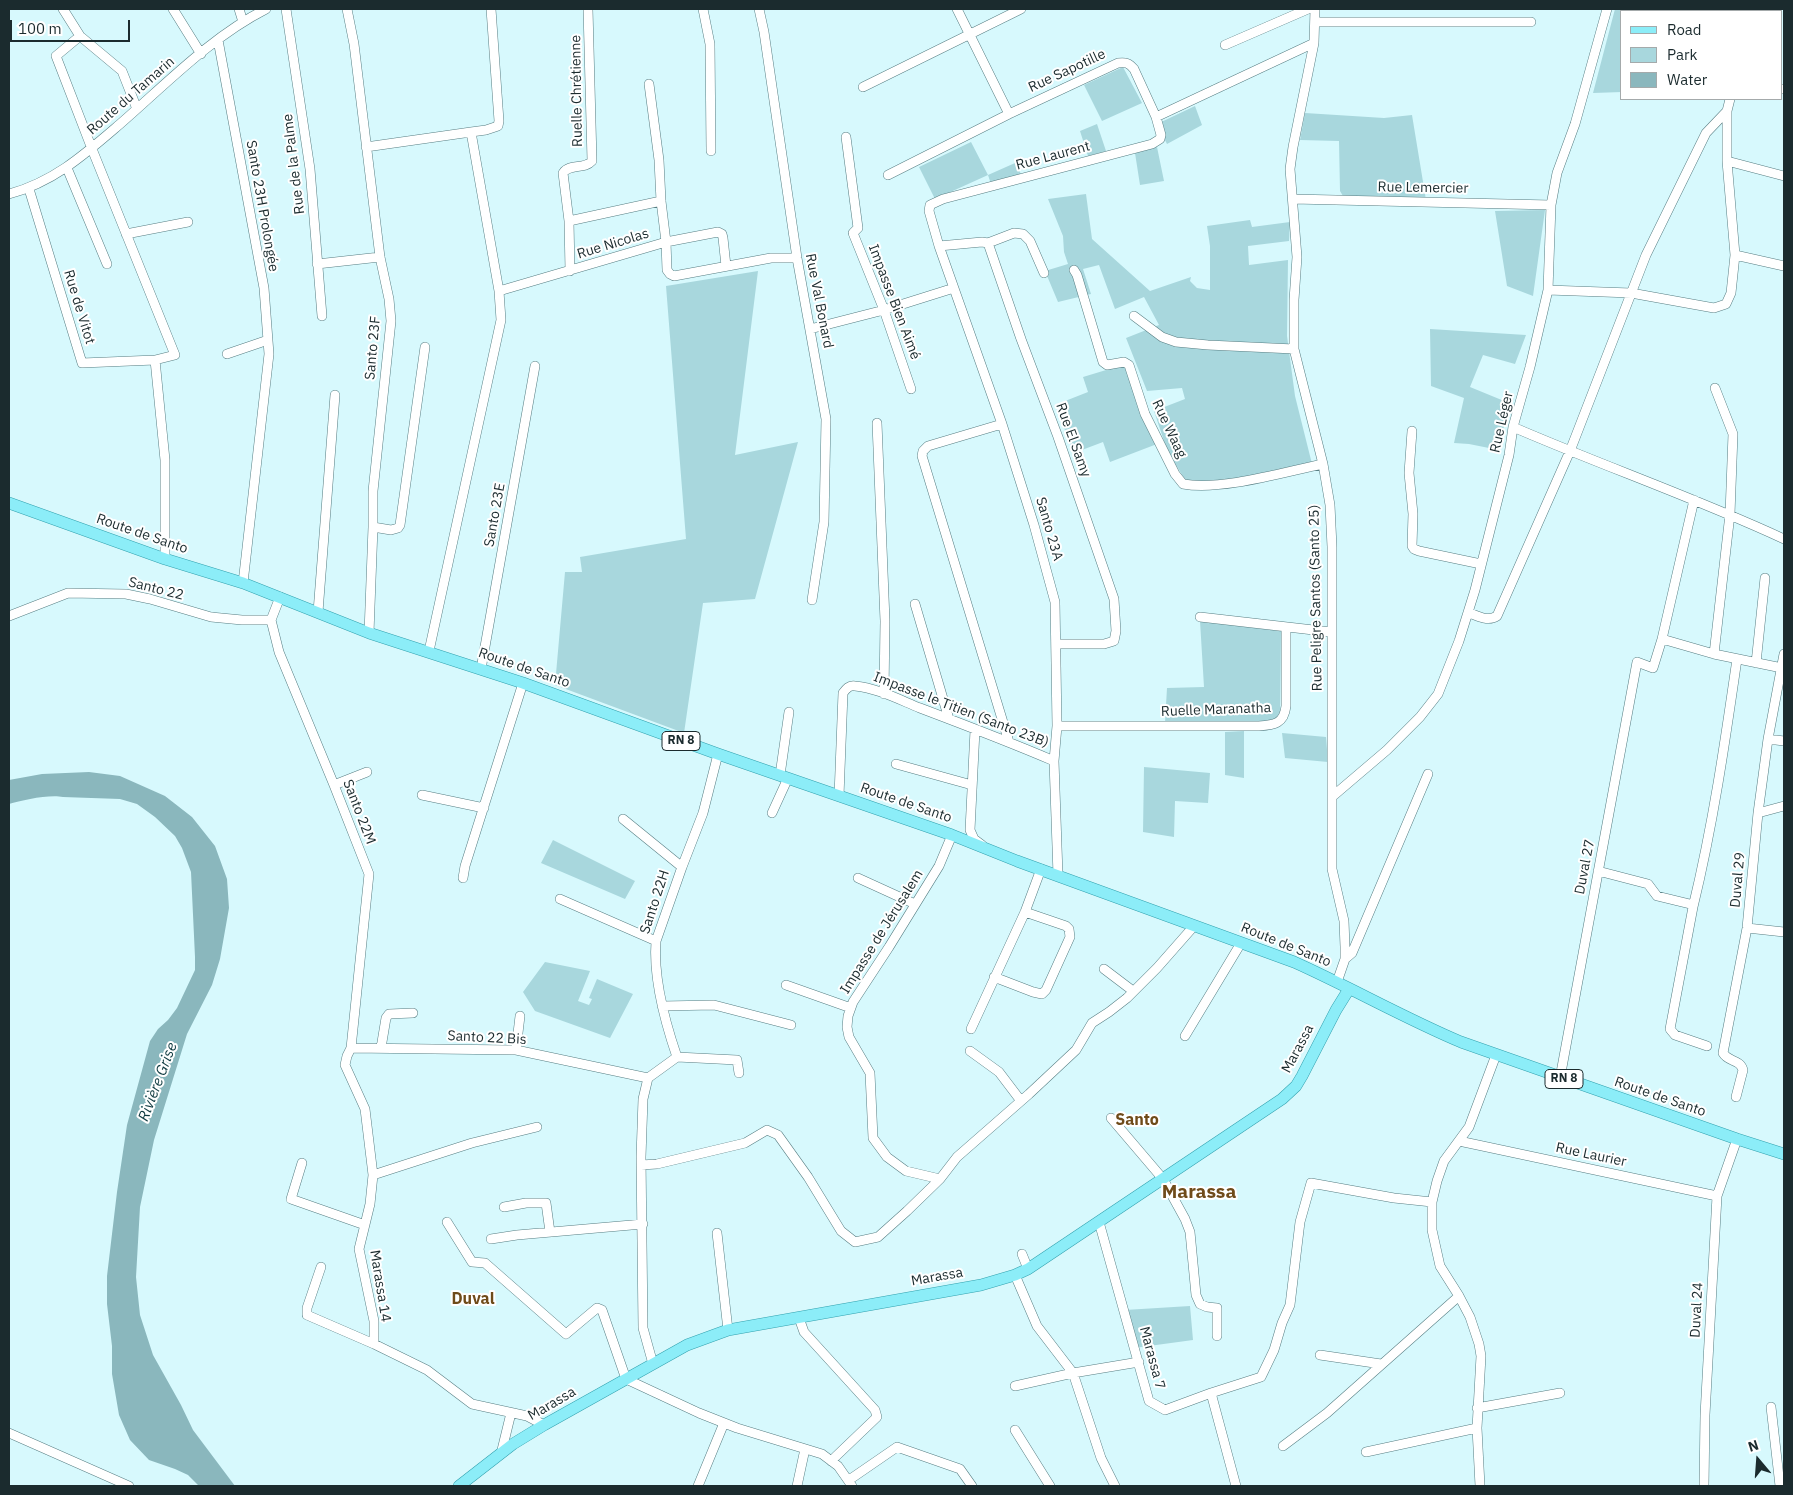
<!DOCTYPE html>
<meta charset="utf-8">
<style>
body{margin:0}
#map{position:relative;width:1793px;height:1495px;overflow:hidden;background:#d7f9fd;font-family:"IBM Plex Sans",sans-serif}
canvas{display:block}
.frame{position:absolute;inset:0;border:10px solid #1b2b2e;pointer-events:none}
.legend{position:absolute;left:1620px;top:10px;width:162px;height:90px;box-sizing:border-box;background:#fff;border:1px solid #a4aaab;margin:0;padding:6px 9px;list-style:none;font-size:15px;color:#1b2b2e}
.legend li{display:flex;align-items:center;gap:10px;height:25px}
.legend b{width:25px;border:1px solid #a4aaab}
.north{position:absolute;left:1733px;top:1435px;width:50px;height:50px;-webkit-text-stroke:4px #fff;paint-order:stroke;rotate:342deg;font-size:14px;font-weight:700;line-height:20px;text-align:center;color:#1b2b2e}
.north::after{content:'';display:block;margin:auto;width:18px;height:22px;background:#1b2b2e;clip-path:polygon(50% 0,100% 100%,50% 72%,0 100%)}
.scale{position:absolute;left:10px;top:20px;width:120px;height:22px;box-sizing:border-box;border:2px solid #1b2b2e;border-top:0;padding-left:6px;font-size:15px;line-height:18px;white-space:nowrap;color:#1b2b2e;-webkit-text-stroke:4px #fff;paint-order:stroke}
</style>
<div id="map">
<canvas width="1793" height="1495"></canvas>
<div class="frame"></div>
<ul class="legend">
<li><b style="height:6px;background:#8cedf8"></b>Road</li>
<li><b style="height:14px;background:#a8d7dd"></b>Park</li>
<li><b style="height:14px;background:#8ab7bd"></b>Water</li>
</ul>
<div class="north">N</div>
<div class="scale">100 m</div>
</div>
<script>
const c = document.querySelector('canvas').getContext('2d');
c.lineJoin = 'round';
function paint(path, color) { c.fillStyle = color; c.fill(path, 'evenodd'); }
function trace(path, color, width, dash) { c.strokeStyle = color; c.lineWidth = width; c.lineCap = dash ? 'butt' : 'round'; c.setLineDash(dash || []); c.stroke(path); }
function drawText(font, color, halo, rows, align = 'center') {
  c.font = font + ' "IBM Plex Sans",sans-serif'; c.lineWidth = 4; c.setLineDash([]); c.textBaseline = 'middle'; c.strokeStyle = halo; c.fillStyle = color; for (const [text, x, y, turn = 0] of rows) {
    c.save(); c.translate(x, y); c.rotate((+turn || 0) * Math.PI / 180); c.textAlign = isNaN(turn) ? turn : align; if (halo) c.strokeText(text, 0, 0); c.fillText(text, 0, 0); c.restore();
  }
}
const green = new Path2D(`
 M 1615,9 L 1763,9 L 1763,11 L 1622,11 L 1622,92 L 1593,93 Z
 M 1123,67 L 1142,103 L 1102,121 L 1084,85 Z
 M 1195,106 L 1202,125 L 1167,144 L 1157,124 Z
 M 1305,113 L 1384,118 L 1412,115 L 1426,200 L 1343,196 L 1340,191 L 1339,141 L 1300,140 Z
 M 1097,124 L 1106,151 L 1088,156 L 1080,131 Z
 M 971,142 L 988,175 L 1015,163 L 1022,176 L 992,187 L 988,175 L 935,199 L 919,167 Z
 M 1157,147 L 1164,181 L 1140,185 L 1135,153 Z
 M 1086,194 L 1092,239 L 1150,291 L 1191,277 L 1190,281 L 1197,288 L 1210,290 L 1210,246 L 1207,226 L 1250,220 L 1252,227 L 1290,222 L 1289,241 L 1248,246 L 1249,265 L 1288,260 L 1287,336 L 1295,396 L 1312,464 L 1221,482 L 1187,483 L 1167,450 L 1154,411 L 1185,399 L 1182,388 L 1147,391 L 1126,338 L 1159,325 L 1144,297 L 1115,309 L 1099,265 L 1083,269 L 1091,294 L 1058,302 L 1045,271 L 1068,264 L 1064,252 L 1063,236 L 1048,199 Z
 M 1545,210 L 1533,296 L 1507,286 L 1495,211 Z
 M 758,271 L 735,455 L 798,442 L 755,599 L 703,603 L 684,733 L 555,685 L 565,572 L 582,572 L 580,557 L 686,539 L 666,286 Z
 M 1430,329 L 1526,335 L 1515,364 L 1483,355 L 1470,387 L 1509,403 L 1499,450 L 1469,444 L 1454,443 L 1464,398 L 1431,386 Z
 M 1126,364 L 1157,444 L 1110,462 L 1103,442 L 1074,453 L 1055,405 L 1088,392 L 1083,377 Z
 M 1200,621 L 1281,631 L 1280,723 L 1165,723 L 1167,688 L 1204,687 Z
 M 1244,731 L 1244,778 L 1225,775 L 1225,732 Z
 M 1282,733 L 1326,737 L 1328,762 L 1285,758 Z
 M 1144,767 L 1210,773 L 1208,803 L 1175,801 L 1174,837 L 1143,832 Z
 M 553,840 L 635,881 L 625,899 L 541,863 Z
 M 545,962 L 590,971 L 578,1001 L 589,1005 L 592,999 L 589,998 L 597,979 L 633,994 L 610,1038 L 535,1011 L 523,992 Z
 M 1190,1306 L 1193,1340 L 1134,1348 L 1125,1310 Z`);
const water = new Path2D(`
 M 89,772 L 120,776 L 165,796 L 192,817 L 215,846 L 227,879 L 229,908 L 220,959 L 212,985 L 187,1034 L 154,1140 L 140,1207 L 136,1277 L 140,1315 L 153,1355 L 181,1405 L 193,1430 L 235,1486 L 199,1486 L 188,1475 L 175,1469 L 149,1460 L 130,1440 L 119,1415 L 112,1374 L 112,1346 L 107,1304 L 107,1276 L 117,1192 L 127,1125 L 150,1041 L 158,1029 L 168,1020 L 177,1008 L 195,970 L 195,957 L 191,872 L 182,848 L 175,836 L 155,817 L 137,804 L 120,799 L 63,797 C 50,794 22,800 9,804 L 9,780 L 42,774 Z`);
const minor = new Path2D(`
 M 63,9 L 80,36 L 122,71 L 137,109
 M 173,9 L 201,54
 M 239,9 L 243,22
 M 286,9 L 310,169 L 322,316
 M 347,9 L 354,44 L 380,257 L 389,299 L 391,321 L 373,491 L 373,527 L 369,633
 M 703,9 L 710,44 L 711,151
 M 759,9 L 764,32 L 797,258 L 826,419 L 824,522 L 812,600
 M 957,9 L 1009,114
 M 1315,9 L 1314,43 L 1293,147 L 1290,169 L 1297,257 L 1294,300 L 1294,349 L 1323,464 L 1330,505 L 1332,547 L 1332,869 L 1344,921 L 1345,947 L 1345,959 L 1337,982
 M 1759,11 L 1760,9
 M 1315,22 L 1531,22
 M 218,40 L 264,288 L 269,354 L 243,583
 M 1225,45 L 1308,9
 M 649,84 L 659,160 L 661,201 L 666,242 L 718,232 L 722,234 L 723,238 L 726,266
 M 863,87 L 1021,9
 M 1782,89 L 1784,89
 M 471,132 L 486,130 L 498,126 L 499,121 L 491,9
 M 846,137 L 858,228 L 853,233 L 884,310 L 911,389
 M 366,147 L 471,132 L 499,291 L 501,320 L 429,651
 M 1727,161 L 1784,176
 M 67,168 L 107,264
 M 888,175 L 1009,114 L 1118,63 C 1126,62 1129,63 1134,69 L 1156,117 L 1314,43
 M 29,189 L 82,363 L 155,360 L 175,355 L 92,149 L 56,56 L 80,36
 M 9,194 C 54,182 85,154 120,124 C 166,84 211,37 266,9
 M 1293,199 L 1551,205
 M 569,221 L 661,201
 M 126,234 L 188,222
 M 988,243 L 1014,233 L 1023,234 L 1030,241 L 1044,273
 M 939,246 L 982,242 L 988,243 L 1021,339 L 1058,437 L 1114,599 L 1116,631 L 1114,641 L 1104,644 L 1056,644
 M 1735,255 L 1784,266
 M 317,264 L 380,257
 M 1074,270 L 1077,275 L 1103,362 L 1107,365 L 1124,362 L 1129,365 L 1145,414 L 1175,474 L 1183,484 C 1221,491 1284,472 1323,464
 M 570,271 L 569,221 L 563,173 C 570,163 584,170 592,161 L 588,9
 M 1548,290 L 1631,293 L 1714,308 L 1726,304 L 1731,293 L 1735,255 L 1727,161 L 1727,111
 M 499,291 L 666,242 L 667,270 L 670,274 L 674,276 L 771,258 L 797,258
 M 1134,316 L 1162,337 L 1176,342 L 1208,345 L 1294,349
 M 810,329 L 884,310 L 954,288
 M 227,354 L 268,340
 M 155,360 L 165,460 L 165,559
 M 877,423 L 885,621 L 884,694
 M 1002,424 L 928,446 L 923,451 L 922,456 L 1009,742
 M 1513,427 C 1603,466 1696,498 1784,539
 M 1412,431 L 1409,473 L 1413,514 L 1412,546 L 1414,549 L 1419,551 L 1481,564
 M 373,527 L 391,530 L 398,528 L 400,525 L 425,347
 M 280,597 L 271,620 L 279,652 L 334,785 L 369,874 L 351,1048 L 347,1056 L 345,1065 L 365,1109 L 373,1175 L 370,1204 L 359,1249 L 374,1321 L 374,1344 L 427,1370 L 472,1404 L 527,1416 L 544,1425
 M 915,604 L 949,719
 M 318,612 L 335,395
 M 1468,612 C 1477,616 1488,622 1497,616 L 1570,451 L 1646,255 L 1706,133 L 1727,111 L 1730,99
 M 9,616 L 68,593 L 126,594 L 150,599 L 211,617 L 242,620 L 271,620
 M 1200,617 L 1331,632
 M 1662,639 L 1694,500
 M 1714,654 L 1730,514 L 1733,434 L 1715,388
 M 1756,663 L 1765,578
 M 481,669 L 535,366
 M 1057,726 L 1259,726 C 1274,725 1284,724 1286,706 L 1286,628
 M 975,730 L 970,830 L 974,839 L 982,845
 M 1768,739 L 1784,741
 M 896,764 L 972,785
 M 780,775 L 789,712
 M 334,785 L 367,772
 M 422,795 L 484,808
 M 839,796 L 843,693 C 846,689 849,685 855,686 C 877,688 900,700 920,708 C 965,725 1010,742 1054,761
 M 1333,796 L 1387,750 L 1420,717 L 1438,694 L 1459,641 L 1475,590 L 1509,455 L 1513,427 L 1530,367 L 1548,290 L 1551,205 L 1557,173 L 1575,124 L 1607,9
 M 772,813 L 788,778
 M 1758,813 L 1784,806
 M 623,819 L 682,867
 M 1598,871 L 1648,884 L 1657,896 L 1690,904 L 1693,907 L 1670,1029 L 1675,1035 L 1707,1046
 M 1058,875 L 1054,761 L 1057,726 L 1055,602 L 1034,525 L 1002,424 L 939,246 L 929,211 L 930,205 L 943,199 L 1152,144 L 1160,139 L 1161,135 L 1156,117
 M 463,878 L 465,866 L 523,683
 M 858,878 L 915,904
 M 560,899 L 656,941
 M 1693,907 C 1713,825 1725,742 1737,659
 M 1747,928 L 1784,932
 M 1345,959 L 1352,953 L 1428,774
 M 1104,969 L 1133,991
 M 994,977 L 1033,992 L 1042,994 L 1046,990 L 1070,937 L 1069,929 L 1066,926 L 1025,912
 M 786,985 L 851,1008
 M 662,1006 L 714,1005 L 791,1025
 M 971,1029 L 1025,912 L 1041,869
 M 1185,1036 L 1241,943
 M 351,1048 L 516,1050 L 648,1078
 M 381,1048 L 386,1018 L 389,1014 L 413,1013
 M 516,1050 L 520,1016
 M 970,1051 L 999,1072 L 1021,1101
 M 677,1057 L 737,1060 L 739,1073
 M 648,1078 L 677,1057 C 665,1022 653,978 656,941 L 682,867 L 703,813 L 718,754
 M 648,1078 L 643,1099 L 641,1157 L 643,1328 L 653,1364
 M 1560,1078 L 1637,662 L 1653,668 L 1662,639 L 1714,654 L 1782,668
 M 1736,1097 L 1743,1070 C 1740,1059 1728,1062 1723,1053 L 1747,928 L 1758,813 L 1768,739 L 1784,654
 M 1111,1118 L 1163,1179 L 1185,1219 L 1190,1232 L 1196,1295 L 1200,1304 L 1207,1307 L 1217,1308 L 1217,1336
 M 1459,1141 L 1717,1196
 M 302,1163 L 291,1199 L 365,1225
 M 641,1165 L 657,1164 L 745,1143 L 767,1130 L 778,1135 L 808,1177 L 841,1231 L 855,1242 L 878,1237 L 907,1211 L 940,1179 L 957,1157 L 1029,1094 L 1076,1050 L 1092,1023 L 1109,1012 L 1127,998 L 1157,968 L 1194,926
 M 373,1175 L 472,1143 L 537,1127
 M 940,1179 L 906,1171 L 887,1157 L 873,1138 L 870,1073 L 849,1037 L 847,1027 L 848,1016 L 853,1002 L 889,947 L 939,866 L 952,835
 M 504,1207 L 526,1203 L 546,1203 L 550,1232
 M 447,1222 L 472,1262 L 485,1263 L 566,1334 L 597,1308 L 602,1310 L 626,1379 L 699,1413 L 737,1428 L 822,1454 L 838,1466 L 852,1486
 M 1099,1222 L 1149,1401 L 1165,1410 L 1211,1393 L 1236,1486
 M 717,1233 L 728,1330
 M 491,1239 L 517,1235 L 643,1224
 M 1022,1254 L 1028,1269
 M 321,1267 L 307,1308 L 307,1315 L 374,1344
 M 1015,1275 L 1037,1326 L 1073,1373 L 1101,1458 L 1115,1486
 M 799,1318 L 804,1332 L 875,1410 L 877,1417 L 831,1461
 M 1320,1355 L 1381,1364
 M 1015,1386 L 1073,1373 L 1139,1362
 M 1211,1393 L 1261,1377 L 1274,1350 L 1282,1323 L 1290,1305 L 1300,1222 L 1311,1183 L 1394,1198 L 1432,1202
 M 1771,1407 L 1780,1486
 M 1477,1408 L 1560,1393
 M 1015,1430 L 1050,1486
 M 9,1433 L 129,1486
 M 1283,1446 L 1327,1413 L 1459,1296
 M 1366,1452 L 1477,1428
 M 501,1454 L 511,1413
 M 849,1480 L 897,1447 L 960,1469 L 972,1486
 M 698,1486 L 724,1423
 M 797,1486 L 805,1449
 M 1480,1486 L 1477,1428 L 1481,1356 L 1479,1344 L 1470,1317 L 1459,1296 L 1440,1266 L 1432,1230 L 1432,1202 L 1437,1181 L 1444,1161 L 1469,1127 L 1496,1055
 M 1704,1486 L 1705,1415 L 1717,1196 L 1737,1139`);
const major = new Path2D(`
 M 9,503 L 165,559 L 243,583 L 369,633 L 523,683 L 718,754 L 952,835 L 1017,861 L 1294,962 C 1350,987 1404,1018 1461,1042 L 1737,1139 L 1784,1154
 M 459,1486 L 513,1444 L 544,1425 L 687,1345 L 728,1330 L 981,1285 L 1015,1275 L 1028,1269 L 1282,1099 L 1296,1086 L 1302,1076 L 1336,1010 L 1349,989`);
const shields = [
 [681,741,38],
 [1564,1079,38]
];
const shieldNames = [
 ["RN 8",681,741],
 ["RN 8",1564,1079]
];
const streetNames = [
 ["Rue Sapotille",1067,71,-25],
 ["Ruelle Chrétienne",577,91,-91],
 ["Route du Tamarin",131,96,-41],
 ["Rue Laurent",1053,156,-15],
 ["Rue de la Palme",294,164,-97],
 ["Rue Lemercier",1423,188,1],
 ["Santo 23H Prolongée",262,206,80],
 ["Rue Nicolas",613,244,-17],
 ["Rue Val Bonard",819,301,79],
 ["Impasse Bien Aimé",894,302,69],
 ["Rue de Vitot",79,307,73],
 ["Santo 23F",373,348,-85],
 ["Rue Léger",1502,422,-77],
 ["Rue Waag",1169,429,65],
 ["Rue El Samy",1073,440,70],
 ["Santo 23E",495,515,-80],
 ["Santo 23A",1049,529,74],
 ["Route de Santo",142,534,19],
 ["Santo 22",156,589,14],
 ["Rue Peligre Santos (Santo 25)",1316,598,-91],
 ["Route de Santo",524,668,19],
 ["Impasse le Titien (Santo 23B)",961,710,21],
 ["Ruelle Maranatha",1216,710,-2],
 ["Route de Santo",906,803,19],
 ["Santo 22M",359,812,69],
 ["Duval 27",1585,867,-79],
 ["Duval 29",1738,880,-85],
 ["Santo 22H",655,902,-72],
 ["Impasse de Jérusalem",882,932,-58],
 ["Route de Santo",1286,945,22],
 ["Santo 22 Bis",487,1038,3],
 ["Marassa",1298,1049,-62],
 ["Route de Santo",1660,1097,19],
 ["Rue Laurier",1591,1155,12],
 ["Marassa",937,1277,-10],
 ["Marassa 14",380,1286,81],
 ["Duval 24",1697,1310,-87],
 ["Marassa 7",1152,1358,75],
 ["Marassa",552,1404,-30]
];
const waterNames = [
 ["Rivière Grise",158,1082,-69]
];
const quarterNames = [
 ["Santo",1137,1120],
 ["Duval",473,1299]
];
const districtNames = [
 ["Marassa",1199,1193]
];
paint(green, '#a8d7dd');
paint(water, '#8ab7bd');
trace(minor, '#577e83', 10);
trace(major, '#32a1ae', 12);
trace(minor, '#fff', 9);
trace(major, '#8cedf8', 11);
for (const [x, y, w] of shields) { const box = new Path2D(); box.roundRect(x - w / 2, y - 9.5, w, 19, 4); c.fillStyle = '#fff'; c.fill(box); trace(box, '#1b2b2e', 1); }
drawText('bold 12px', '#1b2b2e', null, shieldNames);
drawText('14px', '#1b2b2e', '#fff', streetNames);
drawText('italic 15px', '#103b41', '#fff', waterNames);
drawText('bold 16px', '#6f4b1a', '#fff', quarterNames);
drawText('bold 19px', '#6f4b1a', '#fff', districtNames);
</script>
